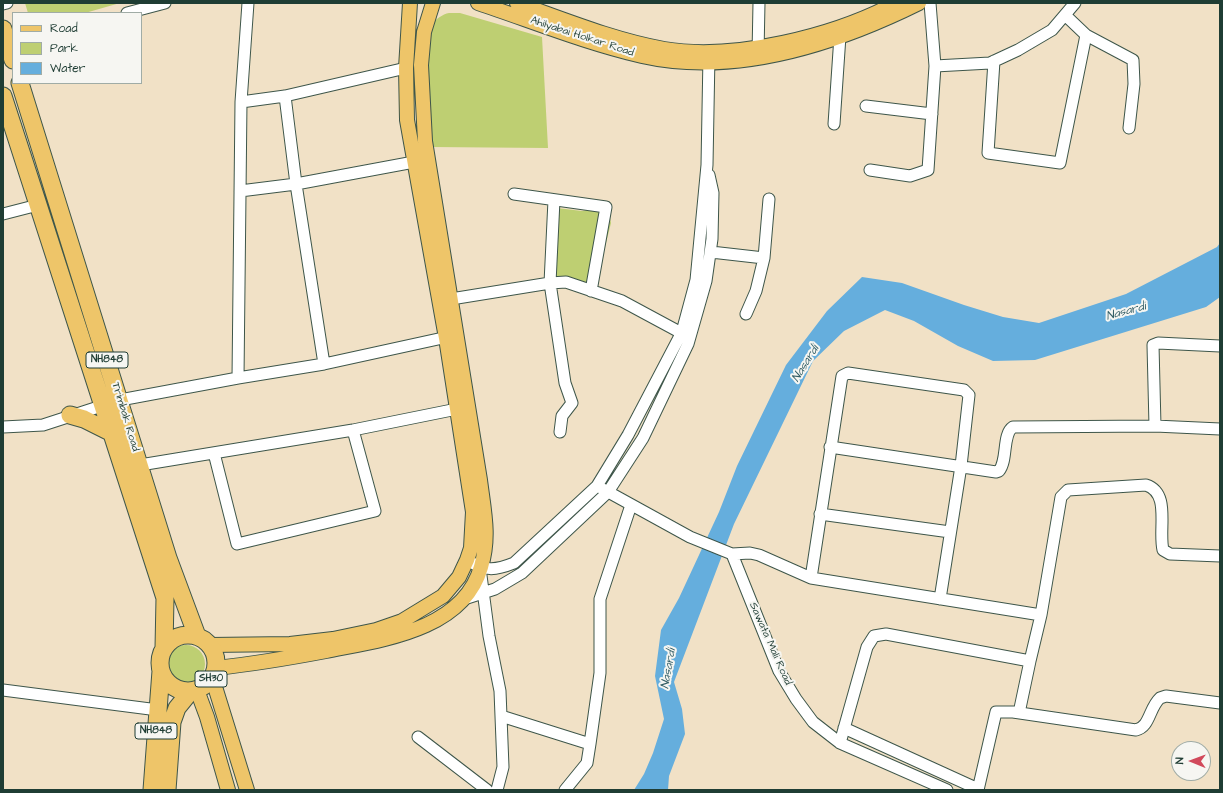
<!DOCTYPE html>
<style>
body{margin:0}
#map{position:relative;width:1223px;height:793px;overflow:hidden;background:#f1e1c6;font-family:"Architects Daughter",sans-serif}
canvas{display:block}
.frame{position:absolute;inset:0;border:4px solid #1f3d34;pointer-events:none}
.legend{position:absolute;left:12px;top:12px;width:130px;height:72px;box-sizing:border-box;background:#f6f6f2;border:1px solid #a0aca6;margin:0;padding:5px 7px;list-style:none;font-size:12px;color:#1f3d34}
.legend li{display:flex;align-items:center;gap:8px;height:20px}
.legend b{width:20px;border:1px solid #a0aca6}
.north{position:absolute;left:1171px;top:741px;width:40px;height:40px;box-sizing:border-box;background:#f6f6f2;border:1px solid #a0aca6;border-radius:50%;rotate:271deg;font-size:11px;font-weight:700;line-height:16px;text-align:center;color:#1f3d34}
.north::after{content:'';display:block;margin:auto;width:14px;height:18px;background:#d1495b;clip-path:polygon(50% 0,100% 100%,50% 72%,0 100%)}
</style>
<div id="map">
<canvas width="1223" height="793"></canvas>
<div class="frame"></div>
<ul class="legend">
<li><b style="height:5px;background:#eec569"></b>Road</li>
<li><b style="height:11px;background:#becf72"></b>Park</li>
<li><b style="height:11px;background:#65aedd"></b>Water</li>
</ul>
<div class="north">N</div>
</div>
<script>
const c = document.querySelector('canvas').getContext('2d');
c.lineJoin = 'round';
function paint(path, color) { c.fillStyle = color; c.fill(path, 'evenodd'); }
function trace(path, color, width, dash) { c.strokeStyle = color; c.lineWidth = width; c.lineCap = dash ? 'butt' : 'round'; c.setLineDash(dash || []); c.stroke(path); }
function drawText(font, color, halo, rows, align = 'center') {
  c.font = font + ' "Architects Daughter",sans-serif'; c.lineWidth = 4; c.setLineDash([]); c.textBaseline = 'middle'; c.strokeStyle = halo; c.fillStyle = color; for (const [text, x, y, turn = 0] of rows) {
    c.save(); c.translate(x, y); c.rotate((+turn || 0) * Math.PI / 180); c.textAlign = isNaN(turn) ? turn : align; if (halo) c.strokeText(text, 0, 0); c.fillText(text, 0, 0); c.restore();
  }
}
const green = new Path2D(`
 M 25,3 L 120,3 L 85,13 L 28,13 Z
 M 449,13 L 460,13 L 542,37 L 548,148 L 432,147 C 431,121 422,46 432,25 C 434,20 443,14 449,13 Z
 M 608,207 L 611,223 L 598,275 L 585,285 L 552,275 L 557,208 L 582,211 Z
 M167 664a19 19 0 1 1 38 0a19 19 0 1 1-38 0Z`);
const water = new Path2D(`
 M 1220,243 L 1220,297 L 1206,307 L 1035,360 L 993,361 L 958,346 L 914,321 L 885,310 L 844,331 L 813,361 L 734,524 L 674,682 L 682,709 L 685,734 L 669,776 L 668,790 L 634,790 L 644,774 L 653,753 L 664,719 L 655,676 L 661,630 L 679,598 L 719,512 L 737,466 L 786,365 L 827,311 L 862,277 L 902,283 L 964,305 L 1003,317 L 1039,323 L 1126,294 L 1217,247 Z`);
const minor = new Path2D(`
 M 3,4 L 7,3
 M 127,13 L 165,3
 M 1065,15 L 1086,35 L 1133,60 L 1134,84 L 1129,128
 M 758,54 L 759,3
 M 994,61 L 988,153 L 1060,163 L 1086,35
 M 935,66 L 990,63 L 1018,50 L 1052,30 L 1075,3
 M 285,96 L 296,184 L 324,364
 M 241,102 L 285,96 L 406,68
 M 866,106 L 932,114
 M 834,124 L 840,36
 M 870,170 L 910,176 L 928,170 L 935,66 L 930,3
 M 240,191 L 296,184 L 414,162
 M 514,194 L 606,207 L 591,291
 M 554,200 L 550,283 L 565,383 L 572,403 L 562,416 L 560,432
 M 3,214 L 38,205
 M 711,252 L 764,258 L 769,199
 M 451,299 L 550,283 L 566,282 L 622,301 L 687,336
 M 746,314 L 756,291 L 764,258
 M 238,378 L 241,102 L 248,3
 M 1155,426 L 1153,345 L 1158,343 L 1220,346
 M 3,427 L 43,425 L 120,400 L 238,378 L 324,364 L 452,336
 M 830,447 L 996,472 L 999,471 C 1008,460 1002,434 1013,427 L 1155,426 L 1220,429
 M 214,453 L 237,544 L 375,511 L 353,430
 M 140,465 L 353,430 L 457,409
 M 601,488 L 690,537 L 732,554 L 750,553 L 759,555 L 811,578 L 1041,615
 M 820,514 L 950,532
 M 732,554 L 779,671 L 796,699 L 813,722 L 840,743 L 947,790
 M 467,560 C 485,571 494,571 514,563 L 597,486 L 628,435 L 682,332 L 696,280 L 707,165 L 709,55
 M 480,568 L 489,636 L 500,691 L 503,767 L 497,790
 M 811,578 L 842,376 L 848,373 L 964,390 L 969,395 L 961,466 L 940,599
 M 461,600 L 495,589 L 522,573 L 608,492 L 643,438 L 688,344 L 706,281 L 712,239 L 713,193 L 709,175
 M 3,690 L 158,710
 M 1019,713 L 1030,661
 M 501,716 L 590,744 L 600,673 L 600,599 L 631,505
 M 844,728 L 978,789
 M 418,737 L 487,790
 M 840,743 L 867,647 L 874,636 L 886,634 L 1030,661 L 1041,615 L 1061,497 L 1068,490 L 1146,485 C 1171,493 1158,529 1163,550 L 1170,554 L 1220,556
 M 565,790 L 587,763 L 590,744
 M 978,790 L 996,712 L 1013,712 L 1136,730 C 1150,727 1149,708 1160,698 L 1166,696 L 1220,703`);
const major = new Path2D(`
 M 478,3 C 532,21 586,43 642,56 C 735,77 836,44 919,3
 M 517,3 C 565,20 614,40 664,49 C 734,61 834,36 896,3
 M 210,645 L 290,644 L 333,639 L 376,630 L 402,621 L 443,596 L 459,577 L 467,560 L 471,548 L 473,512 L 446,338 L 407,120 L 406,68 L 410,3
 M 216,668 C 253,664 289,658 326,651 C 380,640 463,631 481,567 C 490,536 484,512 480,480 L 425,141 L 421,65 L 424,32 L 433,3
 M 212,677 L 247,790
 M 197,690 L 207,717 L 228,790`);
const highway = new Path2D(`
 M 3,29 L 13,60
 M 20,83 L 168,558 L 197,636
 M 3,96 L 165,598 L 164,648
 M 70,415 L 84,419 L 112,433
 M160 663a28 28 0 1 1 56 0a28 28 0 1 1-56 0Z
 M 152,790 L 161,671
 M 167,790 L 172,722 L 177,708 L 190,692`);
const shields = [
 [107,360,42],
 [211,679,32],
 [156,731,42]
];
const shieldNames = [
 ["NH848",107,360],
 ["SH30",211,679],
 ["NH848",156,731]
];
const streetNames = [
 ["Ahilyabai Holkar Road",582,37,18],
 ["Trimbak Road",125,417,73],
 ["Sawata Mali Road",770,644,66]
];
const waterNames = [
 ["Nasardi",1126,312,-15],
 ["Nasardi",806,364,-58],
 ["Nasardi",669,669,-80]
];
paint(green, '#becf72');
paint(water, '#65aedd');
trace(minor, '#3e564a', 13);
trace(major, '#3e564a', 16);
trace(highway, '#3e564a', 19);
trace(minor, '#fff', 11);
trace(major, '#eec569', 14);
trace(highway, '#eec569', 17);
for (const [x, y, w] of shields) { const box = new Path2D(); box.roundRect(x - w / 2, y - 8, w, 16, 3); c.fillStyle = '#f6f6f2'; c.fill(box); trace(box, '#1f3d34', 1); }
drawText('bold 10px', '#1f3d34', null, shieldNames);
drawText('11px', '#1f3d34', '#f6f6f2', streetNames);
drawText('italic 12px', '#345f67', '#f6f6f2', waterNames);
</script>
